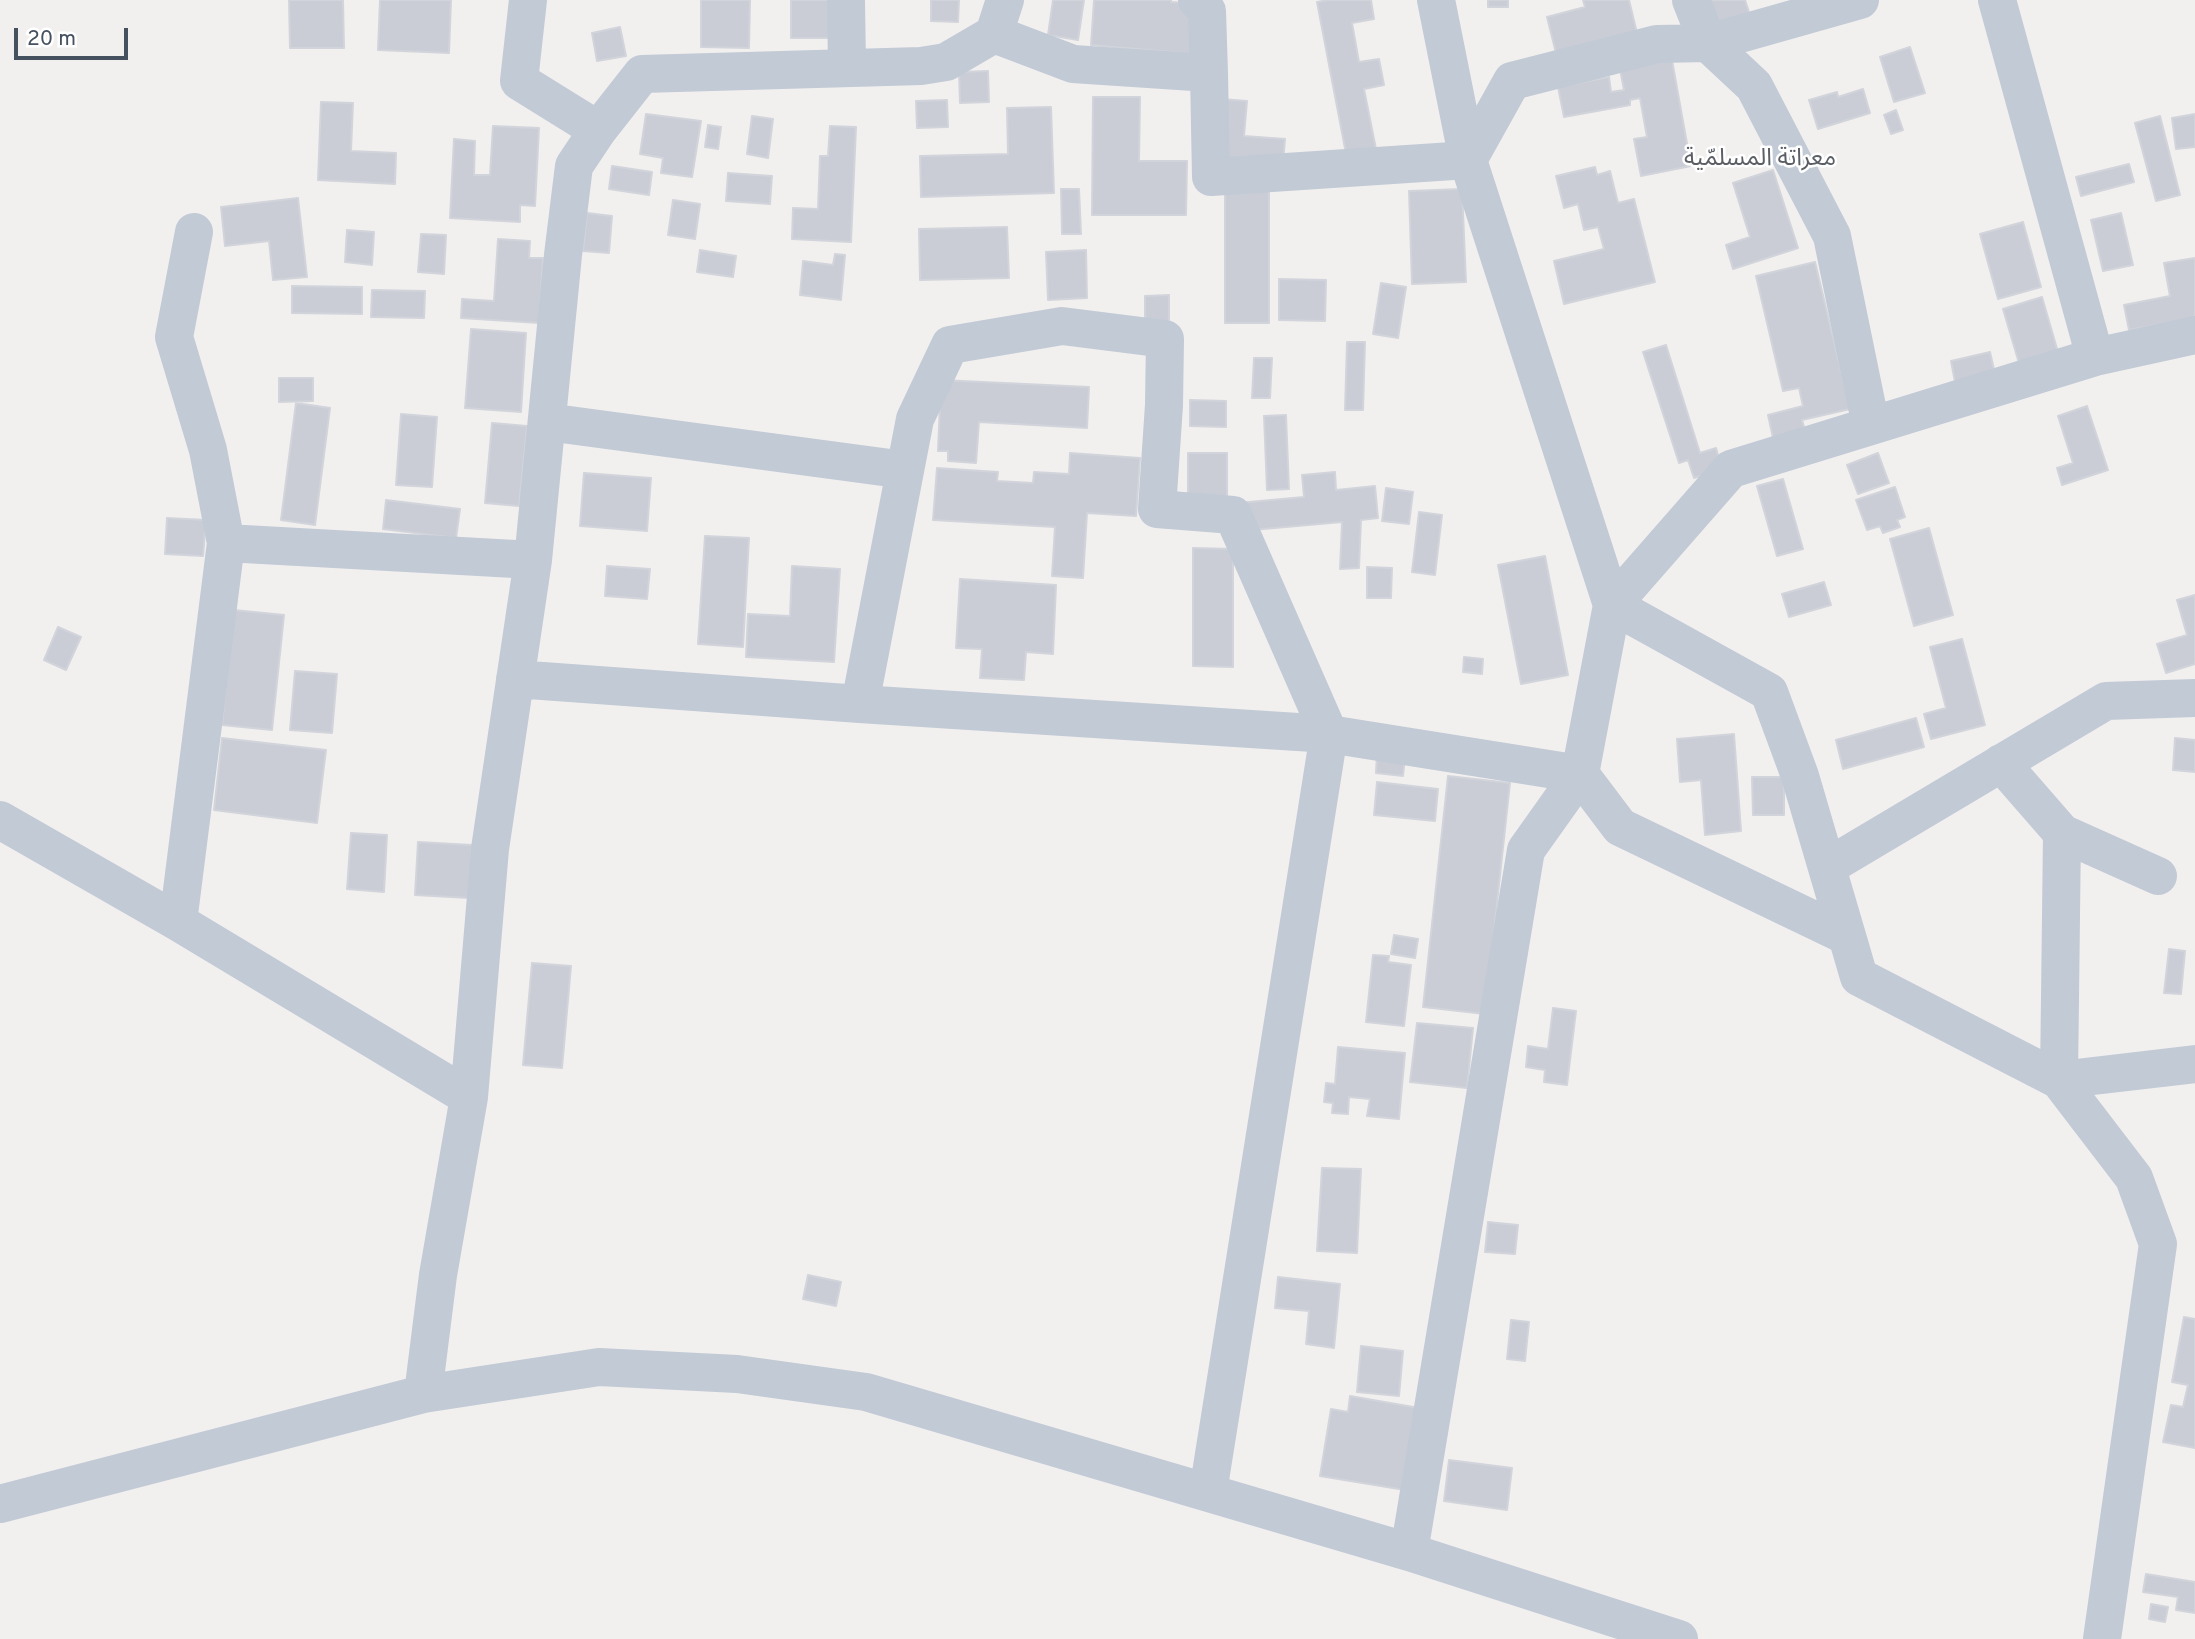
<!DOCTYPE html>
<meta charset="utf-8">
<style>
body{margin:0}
#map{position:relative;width:2195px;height:1639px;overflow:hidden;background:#f2efef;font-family:Overpass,sans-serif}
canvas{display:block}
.scale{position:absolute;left:14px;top:28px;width:114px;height:32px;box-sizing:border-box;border:4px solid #45515e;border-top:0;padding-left:9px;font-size:21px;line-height:24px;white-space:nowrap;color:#45515e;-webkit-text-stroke:5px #fff;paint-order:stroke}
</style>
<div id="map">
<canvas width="2195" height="1639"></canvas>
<div class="scale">20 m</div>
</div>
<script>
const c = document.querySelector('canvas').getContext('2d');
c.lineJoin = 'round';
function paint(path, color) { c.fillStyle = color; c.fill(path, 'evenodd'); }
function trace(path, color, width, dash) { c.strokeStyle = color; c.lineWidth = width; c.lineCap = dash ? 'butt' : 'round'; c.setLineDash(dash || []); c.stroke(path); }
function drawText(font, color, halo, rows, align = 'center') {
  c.font = font + ' Overpass,"Noto Sans Arabic",sans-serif'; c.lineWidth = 5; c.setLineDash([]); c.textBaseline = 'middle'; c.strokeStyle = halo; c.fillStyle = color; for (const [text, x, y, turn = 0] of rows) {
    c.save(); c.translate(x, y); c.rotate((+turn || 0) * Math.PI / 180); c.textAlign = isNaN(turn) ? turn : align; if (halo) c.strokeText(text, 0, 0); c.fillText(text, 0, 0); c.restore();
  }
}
const building = new Path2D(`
 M 289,0 L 343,0 L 344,48 L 290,48 Z
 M 380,0 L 451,0 L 449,53 L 378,50 Z
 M 701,0 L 750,0 L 749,48 L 701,47 Z
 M 791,0 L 835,0 L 835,38 L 791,38 Z
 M 931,0 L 959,0 L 958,22 L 931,21 Z
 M 1053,0 L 1084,0 L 1078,40 L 1048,35 Z
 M 1094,0 L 1171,0 L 1171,2 L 1198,4 L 1194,54 L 1091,45 Z
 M 1328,0 L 1371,0 L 1374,19 L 1352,23 L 1359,62 L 1379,59 L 1384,85 L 1364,89 L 1378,159 L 1348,164 L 1317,2 Z
 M 1488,0 L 1508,0 L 1508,7 L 1488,7 Z
 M 1583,0 L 1629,0 L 1637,33 L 1556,53 L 1547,17 L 1585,7 Z
 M 1710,0 L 1745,0 L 1750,15 L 1719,26 Z
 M 620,27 L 626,56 L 597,61 L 592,33 Z
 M 1910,47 L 1925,93 L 1894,102 L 1880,57 Z
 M 1672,60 L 1691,166 L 1641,176 L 1634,139 L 1647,137 L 1640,98 L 1630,100 L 1630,105 L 1564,117 L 1558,87 L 1609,77 L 1611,92 L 1624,90 L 1620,69 Z
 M 988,71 L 989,102 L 960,103 L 959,72 Z
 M 1863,89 L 1870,113 L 1818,129 L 1809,100 L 1837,92 L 1838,97 Z
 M 1093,97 L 1140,97 L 1139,161 L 1187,161 L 1186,215 L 1092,215 Z
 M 1221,99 L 1247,101 L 1244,136 L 1285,139 L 1283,164 L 1216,158 Z
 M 947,100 L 948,127 L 917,128 L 916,101 Z
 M 321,102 L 353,103 L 351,151 L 396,153 L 395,184 L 318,180 Z
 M 1051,107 L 1054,193 L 921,197 L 920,156 L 1008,154 L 1007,108 Z
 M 1896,110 L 1903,130 L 1891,134 L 1884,115 Z
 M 646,114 L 701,121 L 692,177 L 661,173 L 663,158 L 640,154 Z
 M 2195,114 L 2195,147 L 2176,149 L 2172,118 Z
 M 752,116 L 773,119 L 768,158 L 747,154 Z
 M 2160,116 L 2180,195 L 2156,201 L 2135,123 Z
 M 708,125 L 721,127 L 718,149 L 705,147 Z
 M 493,126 L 539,128 L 535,206 L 520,205 L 520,222 L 450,218 L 454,139 L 475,141 L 474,175 L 490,175 Z
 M 830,126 L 856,127 L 851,242 L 792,239 L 793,208 L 818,209 L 820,156 L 828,156 Z
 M 2129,164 L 2134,182 L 2081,196 L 2076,177 Z
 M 612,166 L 652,172 L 649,195 L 609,189 Z
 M 1595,167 L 1597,175 L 1610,171 L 1618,203 L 1634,199 L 1655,282 L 1564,304 L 1554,261 L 1604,249 L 1598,227 L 1584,230 L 1578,204 L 1564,208 L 1556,176 Z
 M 1773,170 L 1798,248 L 1733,269 L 1726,245 L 1750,237 L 1733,183 Z
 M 728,173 L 772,176 L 770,204 L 726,201 Z
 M 1061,189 L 1079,189 L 1081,234 L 1062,234 Z
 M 1225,189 L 1269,189 L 1269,323 L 1225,323 Z
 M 1462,189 L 1466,282 L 1412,284 L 1409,191 Z
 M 298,198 L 307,277 L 273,280 L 269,241 L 225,246 L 221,207 Z
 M 673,200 L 700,204 L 695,239 L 668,235 Z
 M 587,213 L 612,216 L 609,253 L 583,251 Z
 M 2121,213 L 2133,265 L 2103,271 L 2091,220 Z
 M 2023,222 L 2041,287 L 1998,299 L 1980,234 Z
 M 1007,227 L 1009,278 L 920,280 L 919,229 Z
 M 347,230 L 374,232 L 372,265 L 345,262 Z
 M 421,234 L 446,235 L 444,274 L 418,272 Z
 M 498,239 L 530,241 L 529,258 L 543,258 L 539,323 L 461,318 L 462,299 L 494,301 Z
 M 700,250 L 736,256 L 733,277 L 697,272 Z
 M 1086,250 L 1087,298 L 1048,300 L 1046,252 Z
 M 835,254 L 845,255 L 841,300 L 800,295 L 803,261 L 833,265 Z
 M 2195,258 L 2195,318 L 2129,330 L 2124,305 L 2170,296 L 2164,263 Z
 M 1815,262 L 1850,409 L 1802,420 L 1805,430 L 1773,438 L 1768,415 L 1803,406 L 1799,388 L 1783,391 L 1756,276 Z
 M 1279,279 L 1326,280 L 1325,321 L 1279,320 Z
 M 1381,283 L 1406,287 L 1398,338 L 1373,334 Z
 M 292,286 L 362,287 L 362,314 L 292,313 Z
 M 372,290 L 425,291 L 424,318 L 371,317 Z
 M 1169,295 L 1169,321 L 1145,321 L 1145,296 Z
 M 2042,297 L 2060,359 L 2021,370 L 2003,309 Z
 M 471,329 L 526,333 L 521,412 L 465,408 Z
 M 1347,342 L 1365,342 L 1363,410 L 1345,410 Z
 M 1666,345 L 1700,453 L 1716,448 L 1722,469 L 1694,478 L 1688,460 L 1679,463 L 1643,352 Z
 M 1990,352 L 1996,378 L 1956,387 L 1951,361 Z
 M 1254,358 L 1272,358 L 1270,398 L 1252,398 Z
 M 279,378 L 313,378 L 313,401 L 279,402 Z
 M 941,380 L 1089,387 L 1087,428 L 979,422 L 976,463 L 948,461 L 948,451 L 938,451 Z
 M 1190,400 L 1226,401 L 1226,427 L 1190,426 Z
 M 296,403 L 330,408 L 315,525 L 281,520 Z
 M 2087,406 L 2108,470 L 2062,485 L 2057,468 L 2073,463 L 2058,416 Z
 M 401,414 L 437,417 L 432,487 L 396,485 Z
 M 1286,415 L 1289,489 L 1267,490 L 1264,416 Z
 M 492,423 L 527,426 L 519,506 L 485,503 Z
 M 1070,453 L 1140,458 L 1136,516 L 1087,513 L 1083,578 L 1052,576 L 1055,527 L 933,520 L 937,468 L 998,472 L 997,481 L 1033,483 L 1034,472 L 1069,474 Z
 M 1188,453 L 1227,453 L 1227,504 L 1188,505 Z
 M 1878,453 L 1889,483 L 1858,494 L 1847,465 Z
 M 1335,472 L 1336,490 L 1375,486 L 1378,518 L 1361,520 L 1359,568 L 1340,569 L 1342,522 L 1241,531 L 1238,503 L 1304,497 L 1302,475 Z
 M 584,473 L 651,478 L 647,531 L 580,526 Z
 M 1783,479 L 1803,549 L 1777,556 L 1757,486 Z
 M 1895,487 L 1905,517 L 1897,520 L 1900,527 L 1883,533 L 1880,526 L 1867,530 L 1856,500 Z
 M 1386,488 L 1413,492 L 1409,524 L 1382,521 Z
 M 386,500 L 460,509 L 456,538 L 383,529 Z
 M 1419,512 L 1442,515 L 1435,575 L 1412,572 Z
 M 167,518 L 206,520 L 203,556 L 165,554 Z
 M 1929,528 L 1953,615 L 1914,626 L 1890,539 Z
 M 705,536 L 749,538 L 743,647 L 698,644 Z
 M 1193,548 L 1233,549 L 1233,667 L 1193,666 Z
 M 1545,556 L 1568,675 L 1521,684 L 1498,565 Z
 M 607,566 L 650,569 L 647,599 L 605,596 Z
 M 792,566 L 840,569 L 834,662 L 746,657 L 748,614 L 790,616 Z
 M 1367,567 L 1392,568 L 1391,598 L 1367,598 Z
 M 960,579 L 1056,585 L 1053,654 L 1026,652 L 1024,680 L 980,678 L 982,649 L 956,648 Z
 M 1824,582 L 1831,605 L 1789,617 L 1782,594 Z
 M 2195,595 L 2195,664 L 2166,673 L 2157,644 L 2187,635 L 2177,600 Z
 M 234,610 L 284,615 L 272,730 L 222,725 Z
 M 58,627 L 81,637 L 66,670 L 44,660 Z
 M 1962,639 L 1985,725 L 1931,739 L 1924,714 L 1946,708 L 1930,647 Z
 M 1464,657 L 1483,659 L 1482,674 L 1463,672 Z
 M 295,671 L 337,674 L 332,733 L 290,730 Z
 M 1916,718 L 1924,747 L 1843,769 L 1836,740 Z
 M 1734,734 L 1741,831 L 1705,835 L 1701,780 L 1680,782 L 1677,739 Z
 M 222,738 L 326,750 L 317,823 L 214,810 Z
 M 2175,738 L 2195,740 L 2195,772 L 2173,770 Z
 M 1377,754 L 1405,757 L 1403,776 L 1376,773 Z
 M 1448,776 L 1510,783 L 1485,1014 L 1423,1007 Z
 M 1752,777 L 1784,777 L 1784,815 L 1753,815 Z
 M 1377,782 L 1438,789 L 1435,821 L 1374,815 Z
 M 351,833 L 387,835 L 384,892 L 347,889 Z
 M 418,842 L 472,845 L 469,898 L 415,895 Z
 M 1394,935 L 1418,939 L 1415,958 L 1391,954 Z
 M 2169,949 L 2185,951 L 2181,994 L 2164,993 Z
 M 1373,955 L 1389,956 L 1388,962 L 1411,965 L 1404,1026 L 1366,1022 Z
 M 532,963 L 571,966 L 562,1068 L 523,1065 Z
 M 1553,1008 L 1576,1011 L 1567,1085 L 1544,1082 L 1545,1070 L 1526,1067 L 1528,1046 L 1548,1049 Z
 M 1417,1023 L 1473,1028 L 1467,1088 L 1410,1082 Z
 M 1338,1047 L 1405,1053 L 1399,1119 L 1367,1116 L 1370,1099 L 1349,1097 L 1348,1114 L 1332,1113 L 1333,1103 L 1324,1102 L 1326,1083 L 1335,1084 Z
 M 1322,1168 L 1361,1169 L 1357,1253 L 1317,1251 Z
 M 1488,1222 L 1518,1225 L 1515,1254 L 1485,1252 Z
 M 808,1275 L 841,1282 L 836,1306 L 803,1299 Z
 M 1278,1277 L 1340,1284 L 1334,1348 L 1306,1344 L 1309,1311 L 1275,1308 Z
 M 2184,1317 L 2195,1319 L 2195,1448 L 2163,1442 L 2171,1405 L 2183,1407 L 2188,1385 L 2172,1382 Z
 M 1511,1320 L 1529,1322 L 1525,1361 L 1507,1359 Z
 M 1361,1346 L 1403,1351 L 1399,1396 L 1357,1392 Z
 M 1350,1396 L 1419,1408 L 1405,1490 L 1320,1476 L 1331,1409 L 1348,1412 Z
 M 1449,1460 L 1512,1468 L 1507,1510 L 1444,1501 Z
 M 2146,1574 L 2195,1582 L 2195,1613 L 2176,1610 L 2178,1597 L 2143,1592 Z
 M 2151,1604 L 2168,1607 L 2165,1622 L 2149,1619 Z`);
const minor = new Path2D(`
 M 528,0 L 519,81 L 598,130
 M 846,0 L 847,68
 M 1197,0 L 1207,11 L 1209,73
 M 1691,0 L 1708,43 L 1754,86 L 1832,236 L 1871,426
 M 1997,0 L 2095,357
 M 994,34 L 1073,64 L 1209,73 L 1211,177 L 1468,160 L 1512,81 L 1657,44 L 1708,43 L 1860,0
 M 194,232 L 174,337 L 208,450 L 226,543
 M 547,422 L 905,470
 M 515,679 L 860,704 L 1329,734 L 1580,774 L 1620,827 L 1847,936 L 1859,977 L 2059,1080 L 2195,1064
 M 860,704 L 915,419 L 950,345 L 1062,326 L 1165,339 L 1164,405 L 1157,509 L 1233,515 L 1329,734 L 1208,1492
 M 2001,763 L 2062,833 L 2059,1080 L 2134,1178 L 2158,1244 L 2102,1639
 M 0,820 L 178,922 L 469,1097
 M 2062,833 L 2158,876
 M 1827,867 L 2106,701 L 2195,698
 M 178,922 L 226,543 L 533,560
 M 1847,936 L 1800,776 L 1769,692 L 1612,605 L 1731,469 L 2095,357 L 2195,335
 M 423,1394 L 438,1275 L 469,1097 L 490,849 L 533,560 L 563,255 L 574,166 L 598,130 L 642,74 L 921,66 L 946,62 L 994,34 L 1005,0
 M 0,1504 L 423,1394 L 599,1367 L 737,1374 L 866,1392 L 1409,1552 L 1679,1639
 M 1409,1552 L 1526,850 L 1580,774 L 1612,605 L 1468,160 L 1436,0`);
const quarterNames = [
 ["معراتة المسلمّية",1760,160]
];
paint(building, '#cacdd5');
trace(building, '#d2d4db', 2);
trace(minor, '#c1cad5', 38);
drawText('24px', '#5b5f65', '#fff', quarterNames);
</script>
